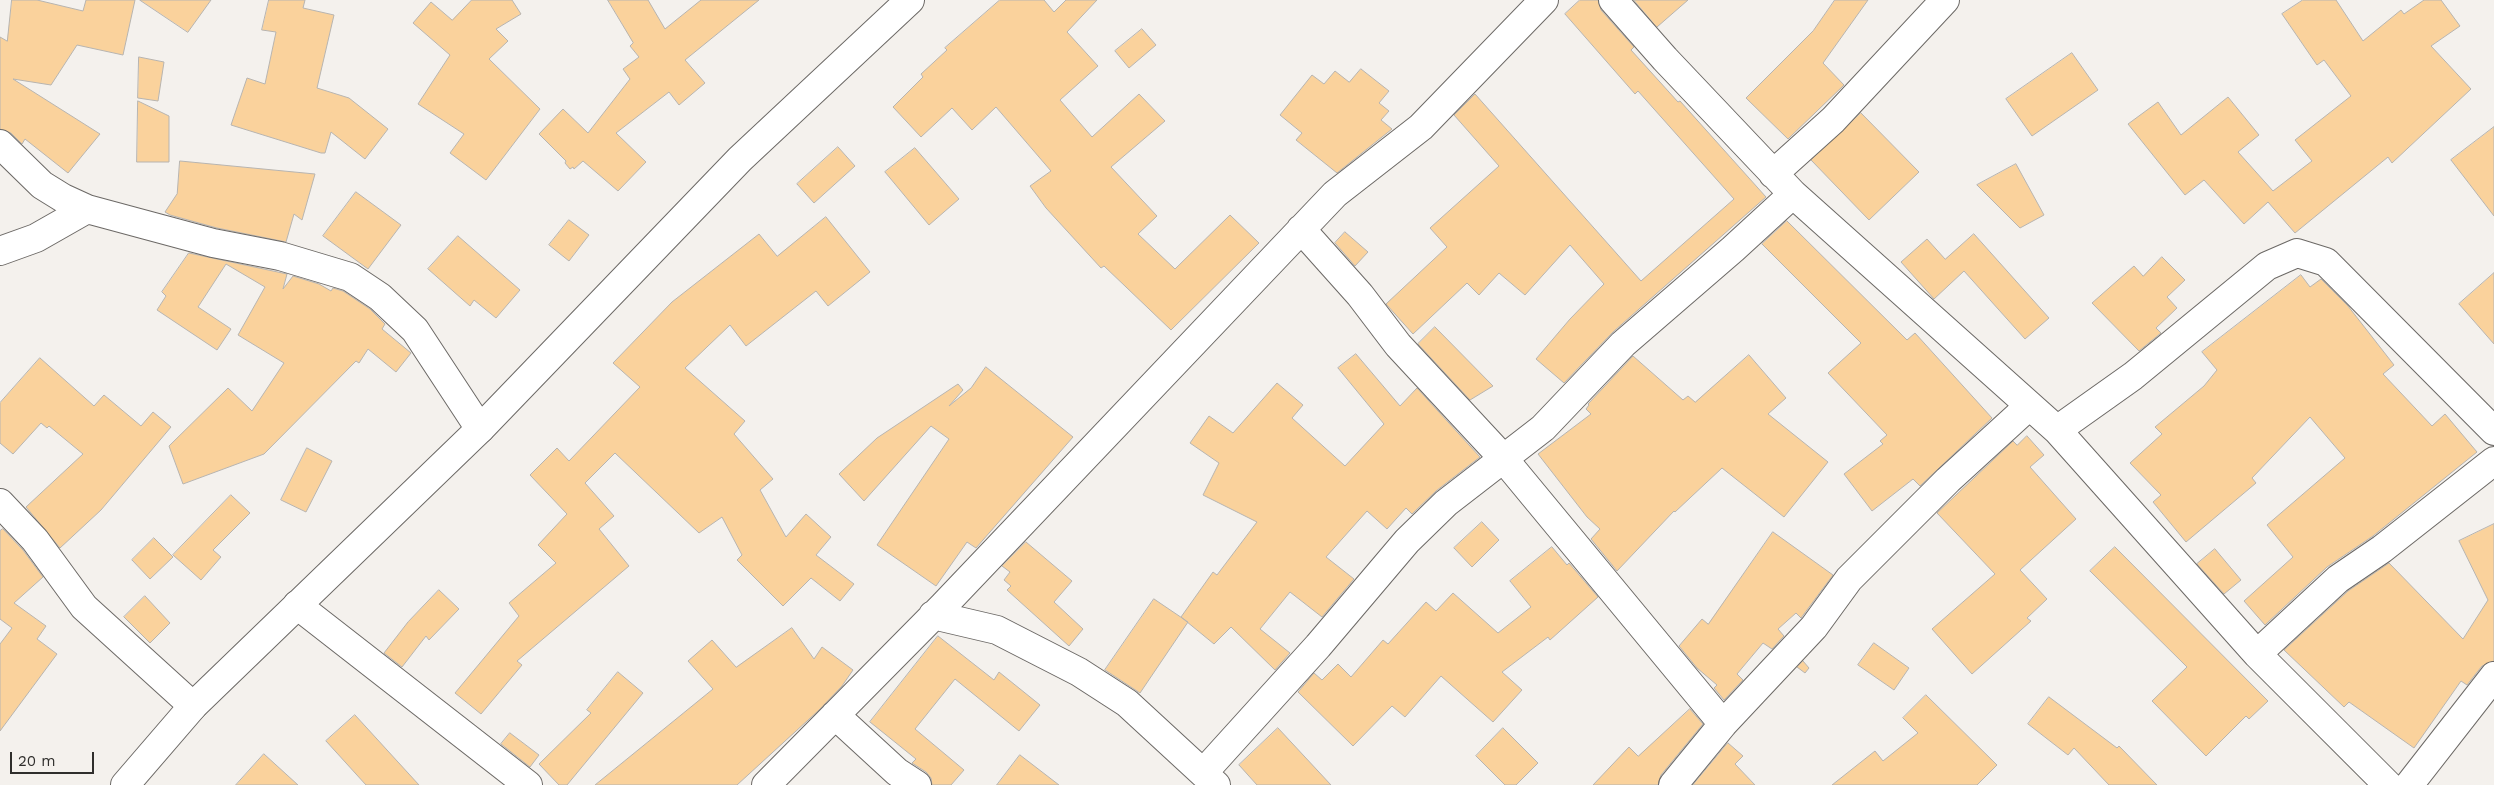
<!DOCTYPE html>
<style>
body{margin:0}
#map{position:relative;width:2494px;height:785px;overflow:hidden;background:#f4f1ed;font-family:"Work Sans",sans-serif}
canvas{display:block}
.scale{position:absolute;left:10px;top:752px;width:84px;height:22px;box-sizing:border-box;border:2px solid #2f2e2c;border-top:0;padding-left:6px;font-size:15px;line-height:18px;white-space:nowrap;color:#2f2e2c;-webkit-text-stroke:4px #f4f1ed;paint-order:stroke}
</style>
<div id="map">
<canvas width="2494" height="785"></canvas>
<div class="scale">20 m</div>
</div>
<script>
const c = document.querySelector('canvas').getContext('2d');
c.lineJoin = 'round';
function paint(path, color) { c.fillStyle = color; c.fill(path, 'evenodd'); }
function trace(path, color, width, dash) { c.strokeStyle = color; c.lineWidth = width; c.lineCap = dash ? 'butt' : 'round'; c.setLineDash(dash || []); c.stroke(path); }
const building = new Path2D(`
 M 12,0 L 37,0 L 83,11 L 86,0 L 135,0 L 123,55 L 77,45 L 51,85 L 13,79 L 100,134 L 68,173 L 25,139 L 22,144 L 11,133 L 0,129 L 0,37 L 7,41 Z
 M 140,0 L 211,0 L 188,32 Z
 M 269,0 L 305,0 L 303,8 L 334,15 L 317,88 L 349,98 L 388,129 L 365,159 L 331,132 L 325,153 L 321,153 L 231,125 L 247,78 L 265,84 L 276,32 L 262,30 Z
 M 472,0 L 512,0 L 521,14 L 496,29 L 508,41 L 489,59 L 540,109 L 486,180 L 450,153 L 464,134 L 418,104 L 450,55 L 413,23 L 431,2 L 452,20 Z
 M 608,0 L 648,0 L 665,29 L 701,0 L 759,0 L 685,60 L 705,83 L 679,105 L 669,92 L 616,133 L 646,162 L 618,191 L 583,161 L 574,169 L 573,167 L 570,169 L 565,163 L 566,161 L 539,134 L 563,109 L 588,133 L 630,79 L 623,69 L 639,57 L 630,46 L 633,43 Z
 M 1000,0 L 1044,0 L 1054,12 L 1066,0 L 1097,0 L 1067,32 L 1098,66 L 1060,100 L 1092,137 L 1139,94 L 1165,121 L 1111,167 L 1157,216 L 1138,234 L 1175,269 L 1230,215 L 1259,243 L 1171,330 L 1104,266 L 1101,268 L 1046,208 L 1030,186 L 1051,171 L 996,107 L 972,130 L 952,108 L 921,137 L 893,107 L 923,77 L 921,74 L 947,50 L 945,48 Z
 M 1580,0 L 1598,0 L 1601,10 L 1634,47 L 1631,50 L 1678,102 L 1680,101 L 1766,197 L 1613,332 L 1564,383 L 1536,359 L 1570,319 L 1604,284 L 1570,245 L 1525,295 L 1499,273 L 1479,295 L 1467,283 L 1413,334 L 1386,304 L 1447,247 L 1430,228 L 1499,166 L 1454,115 L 1475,94 L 1641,281 L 1734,199 L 1638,91 L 1635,94 L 1565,14 Z
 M 1634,0 L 1688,0 L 1657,27 Z
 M 1835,0 L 1868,0 L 1823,63 L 1844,85 L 1788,139 L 1746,98 L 1813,31 Z
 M 2303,0 L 2336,0 L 2363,41 L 2401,10 L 2404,14 L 2424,0 L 2441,0 L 2460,26 L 2431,46 L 2471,89 L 2392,163 L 2388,157 L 2295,233 L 2268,202 L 2244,224 L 2204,180 L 2185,195 L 2128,124 L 2158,102 L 2181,135 L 2228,97 L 2259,135 L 2238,152 L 2273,191 L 2312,161 L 2295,140 L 2351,96 L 2324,60 L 2317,65 L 2282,14 Z
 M 1142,29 L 1156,45 L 1129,68 L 1115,51 Z
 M 2072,53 L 2098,90 L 2032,136 L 2006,99 Z
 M 139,57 L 164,62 L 158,101 L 138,98 Z
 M 1361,69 L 1389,91 L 1379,103 L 1389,111 L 1381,120 L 1392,129 L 1337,173 L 1296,140 L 1302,133 L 1280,115 L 1312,75 L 1324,84 L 1335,71 L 1349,82 Z
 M 138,101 L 169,116 L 169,162 L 137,162 Z
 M 1861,113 L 1919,172 L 1869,220 L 1811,160 Z
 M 2494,127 L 2494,216 L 2451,160 Z
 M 838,147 L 855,166 L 814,203 L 797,184 Z
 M 915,148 L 959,199 L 929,225 L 885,172 Z
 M 180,161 L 315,174 L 302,220 L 294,214 L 286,242 L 217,228 L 170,215 L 165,212 L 177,194 Z
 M 2016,164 L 2044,215 L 2020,228 L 1977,185 Z
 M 356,192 L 401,225 L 368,269 L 323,236 Z
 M 826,217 L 870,272 L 828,306 L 816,291 L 746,346 L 730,325 L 685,368 L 745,421 L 734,434 L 773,479 L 760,490 L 786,537 L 806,514 L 831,537 L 816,555 L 854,584 L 840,601 L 811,578 L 783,606 L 737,560 L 742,555 L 722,517 L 699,533 L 615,453 L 585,483 L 614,516 L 599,529 L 629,566 L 517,661 L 522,665 L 481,714 L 455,693 L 519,616 L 509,603 L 556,563 L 538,545 L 567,514 L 530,475 L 557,448 L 569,461 L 640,387 L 613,363 L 672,302 L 759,234 L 777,256 Z
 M 569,220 L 589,235 L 569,261 L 549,245 Z
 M 1787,221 L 1907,340 L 1915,333 L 1992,418 L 1920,486 L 1913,479 L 1872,511 L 1844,474 L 1883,444 L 1880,441 L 1887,435 L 1828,373 L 1861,343 L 1762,244 Z
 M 1345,232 L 1368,252 L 1355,266 L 1335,243 Z
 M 1974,234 L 2049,318 L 2025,339 L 1964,271 L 1934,299 L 1901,262 L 1927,239 L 1945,259 Z
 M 458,236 L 520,290 L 496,318 L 474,300 L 470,306 L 428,269 Z
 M 189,253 L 287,274 L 283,289 L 293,276 L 319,284 L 331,291 L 333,288 L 343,291 L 370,309 L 385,324 L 382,329 L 411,353 L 396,372 L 368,349 L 359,363 L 356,361 L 264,454 L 183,484 L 169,446 L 228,388 L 252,411 L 284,363 L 238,335 L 265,287 L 226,264 L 198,307 L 231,329 L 217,350 L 157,310 L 166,296 L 162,292 Z
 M 2162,257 L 2185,280 L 2167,297 L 2177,308 L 2156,328 L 2161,333 L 2139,351 L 2092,303 L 2134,266 L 2143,276 Z
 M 2494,273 L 2494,344 L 2459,304 Z
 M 2301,275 L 2310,287 L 2321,279 L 2348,306 L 2394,365 L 2383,374 L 2432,426 L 2445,414 L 2477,452 L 2373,536 L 2327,567 L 2265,625 L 2244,601 L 2293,557 L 2267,525 L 2345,458 L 2310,417 L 2252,478 L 2256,483 L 2186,542 L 2153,502 L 2161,495 L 2130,463 L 2162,434 L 2155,427 L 2204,386 L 2217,370 L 2202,352 Z
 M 1435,327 L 1493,386 L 1470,400 L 1418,344 Z
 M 1356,354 L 1400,406 L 1417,388 L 1480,457 L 1436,491 L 1412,514 L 1406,508 L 1387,529 L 1367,511 L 1326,557 L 1354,579 L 1322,617 L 1290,592 L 1260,629 L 1290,653 L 1275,670 L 1231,627 L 1214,644 L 1181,617 L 1213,572 L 1217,575 L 1257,522 L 1203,495 L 1219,463 L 1190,443 L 1209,416 L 1233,433 L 1277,383 L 1303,405 L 1292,418 L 1345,466 L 1384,424 L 1338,368 Z
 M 1749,355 L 1786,398 L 1768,414 L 1828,462 L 1784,517 L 1722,468 L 1675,512 L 1674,511 L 1617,571 L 1591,539 L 1600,529 L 1587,517 L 1538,454 L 1591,414 L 1586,409 L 1589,405 L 1588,404 L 1633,356 L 1683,400 L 1688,396 L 1695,402 Z
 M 40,358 L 94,406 L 104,395 L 141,426 L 153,412 L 171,427 L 101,510 L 60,548 L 26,507 L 83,454 L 49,426 L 47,428 L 41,423 L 13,454 L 0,443 L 0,403 Z
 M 986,367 L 1073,437 L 976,548 L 967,542 L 936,586 L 877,545 L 949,439 L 931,426 L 864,501 L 839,474 L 877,438 L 958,384 L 963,390 L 949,406 L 971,388 Z
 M 2027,436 L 2044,455 L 2030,467 L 2076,519 L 2020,570 L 2047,599 L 2027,618 L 2031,621 L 1972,674 L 1932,629 L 1995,574 L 1937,513 L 2013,441 L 2017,445 Z
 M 307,448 L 332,461 L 306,512 L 281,500 Z
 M 231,495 L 250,513 L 213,550 L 221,557 L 201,580 L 173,555 Z
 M 1482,522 L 1499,540 L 1472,567 L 1454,548 Z
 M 2494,524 L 2494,661 L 2482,666 L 2467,685 L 2461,681 L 2414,748 L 2349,702 L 2344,707 L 2284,650 L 2348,591 L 2389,563 L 2463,639 L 2488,600 L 2459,541 Z
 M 3,529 L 23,550 L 43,577 L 14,603 L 46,626 L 37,639 L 57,654 L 0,731 L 0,644 L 12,628 L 0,619 L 0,531 Z
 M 1773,532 L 1833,575 L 1801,618 L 1796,613 L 1778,629 L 1784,636 L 1772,649 L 1763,643 L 1737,674 L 1743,680 L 1724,700 L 1714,688 L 1717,685 L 1697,668 L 1679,646 L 1702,619 L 1708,624 Z
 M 154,538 L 173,557 L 150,579 L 132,560 Z
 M 1026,542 L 1072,581 L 1054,602 L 1083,629 L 1069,646 L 1007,590 L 1011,586 L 1004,580 L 1010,572 L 1002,566 Z
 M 1552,547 L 1567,565 L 1569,563 L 1598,597 L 1550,640 L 1548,637 L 1502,672 L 1522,690 L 1493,722 L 1441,676 L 1405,717 L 1392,706 L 1353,746 L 1298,692 L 1314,673 L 1322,680 L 1338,664 L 1351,677 L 1383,640 L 1388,644 L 1426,602 L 1436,611 L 1453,593 L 1498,633 L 1531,607 L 1510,581 Z
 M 2115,547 L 2268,701 L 2249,719 L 2246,716 L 2206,756 L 2152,701 L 2187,667 L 2090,571 Z
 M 2215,549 L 2241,580 L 2224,594 L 2197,564 Z
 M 439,590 L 459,609 L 429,640 L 426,636 L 402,667 L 384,653 L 408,622 Z
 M 145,596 L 170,623 L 150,643 L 124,617 Z
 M 1154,599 L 1188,622 L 1140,693 L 1105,670 Z
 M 792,628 L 814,659 L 822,647 L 853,670 L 842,686 L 819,710 L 737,785 L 595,785 L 713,689 L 688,661 L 712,640 L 736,667 Z
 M 938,636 L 994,680 L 999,672 L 1040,705 L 1019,731 L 955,679 L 915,729 L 964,770 L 951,785 L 932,785 L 931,778 L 926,772 L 912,763 L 916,759 L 870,722 Z
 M 1874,643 L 1909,668 L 1894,690 L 1858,665 Z
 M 1803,661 L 1809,668 L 1805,673 L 1797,667 Z
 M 618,672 L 643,693 L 567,785 L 559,785 L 539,764 L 591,713 L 587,710 Z
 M 1926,695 L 1997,765 L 1977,785 L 1832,785 L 1875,751 L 1883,761 L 1918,733 L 1903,718 Z
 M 2049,697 L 2117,748 L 2119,746 L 2157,785 L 2109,785 L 2074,748 L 2068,755 L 2028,724 Z
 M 1690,709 L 1703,724 L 1661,775 L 1658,785 L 1593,785 L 1629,747 L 1638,756 Z
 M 355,715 L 419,785 L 366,785 L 326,741 Z
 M 1278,728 L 1331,785 L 1257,785 L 1239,765 Z
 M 1503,728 L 1538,763 L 1516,785 L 1505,785 L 1476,756 Z
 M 510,733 L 539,755 L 530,767 L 501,744 Z
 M 1728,743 L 1743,756 L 1735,764 L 1755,785 L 1693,785 Z
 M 264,754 L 298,785 L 236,785 Z
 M 1020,755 L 1059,785 L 997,785 Z`);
const minor = new Path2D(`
 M 1613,0 L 1665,59 L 1793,194 L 2057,430 L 2257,654 L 2388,785
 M 0,144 L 42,185 L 63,198 L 87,209 L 213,243 L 280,256 L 350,277 L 380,297 L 415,330 L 480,429
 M 1773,174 L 1833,120 L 1945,0
 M 1301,229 L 1360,295 L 1398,345 L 1503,458 L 1723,724
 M 0,251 L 36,238 L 87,209
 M 2057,430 L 2133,376 L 2267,266 L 2297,253 L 2326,262 L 2494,431
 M 0,503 L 35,540 L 84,607 L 193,706
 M 297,605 L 528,785
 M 933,615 L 997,630 L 1079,672 L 1127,703 L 1216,785
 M 2257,654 L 2338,579 L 2382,549 L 2494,461
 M 835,715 L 897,772 L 917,785
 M 1203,773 L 1318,646 L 1407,541 L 1446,503 L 1543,428 L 1623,344 L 1733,249 L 1793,194
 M 766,785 L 943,606 L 1335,194 L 1421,127 L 1544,0
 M 1673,785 L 1723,724 L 1814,627 L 1849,579 L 1948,480 L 2029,406
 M 2409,785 L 2494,676`);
const major = new Path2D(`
 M 125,785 L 193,706 L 480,429 L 740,159 L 910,0`);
paint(building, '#fad29c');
trace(building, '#b7b4b0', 1);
trace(minor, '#6c6966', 30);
trace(major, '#6c6966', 30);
trace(minor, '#fff', 28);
trace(major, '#fff', 28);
</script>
